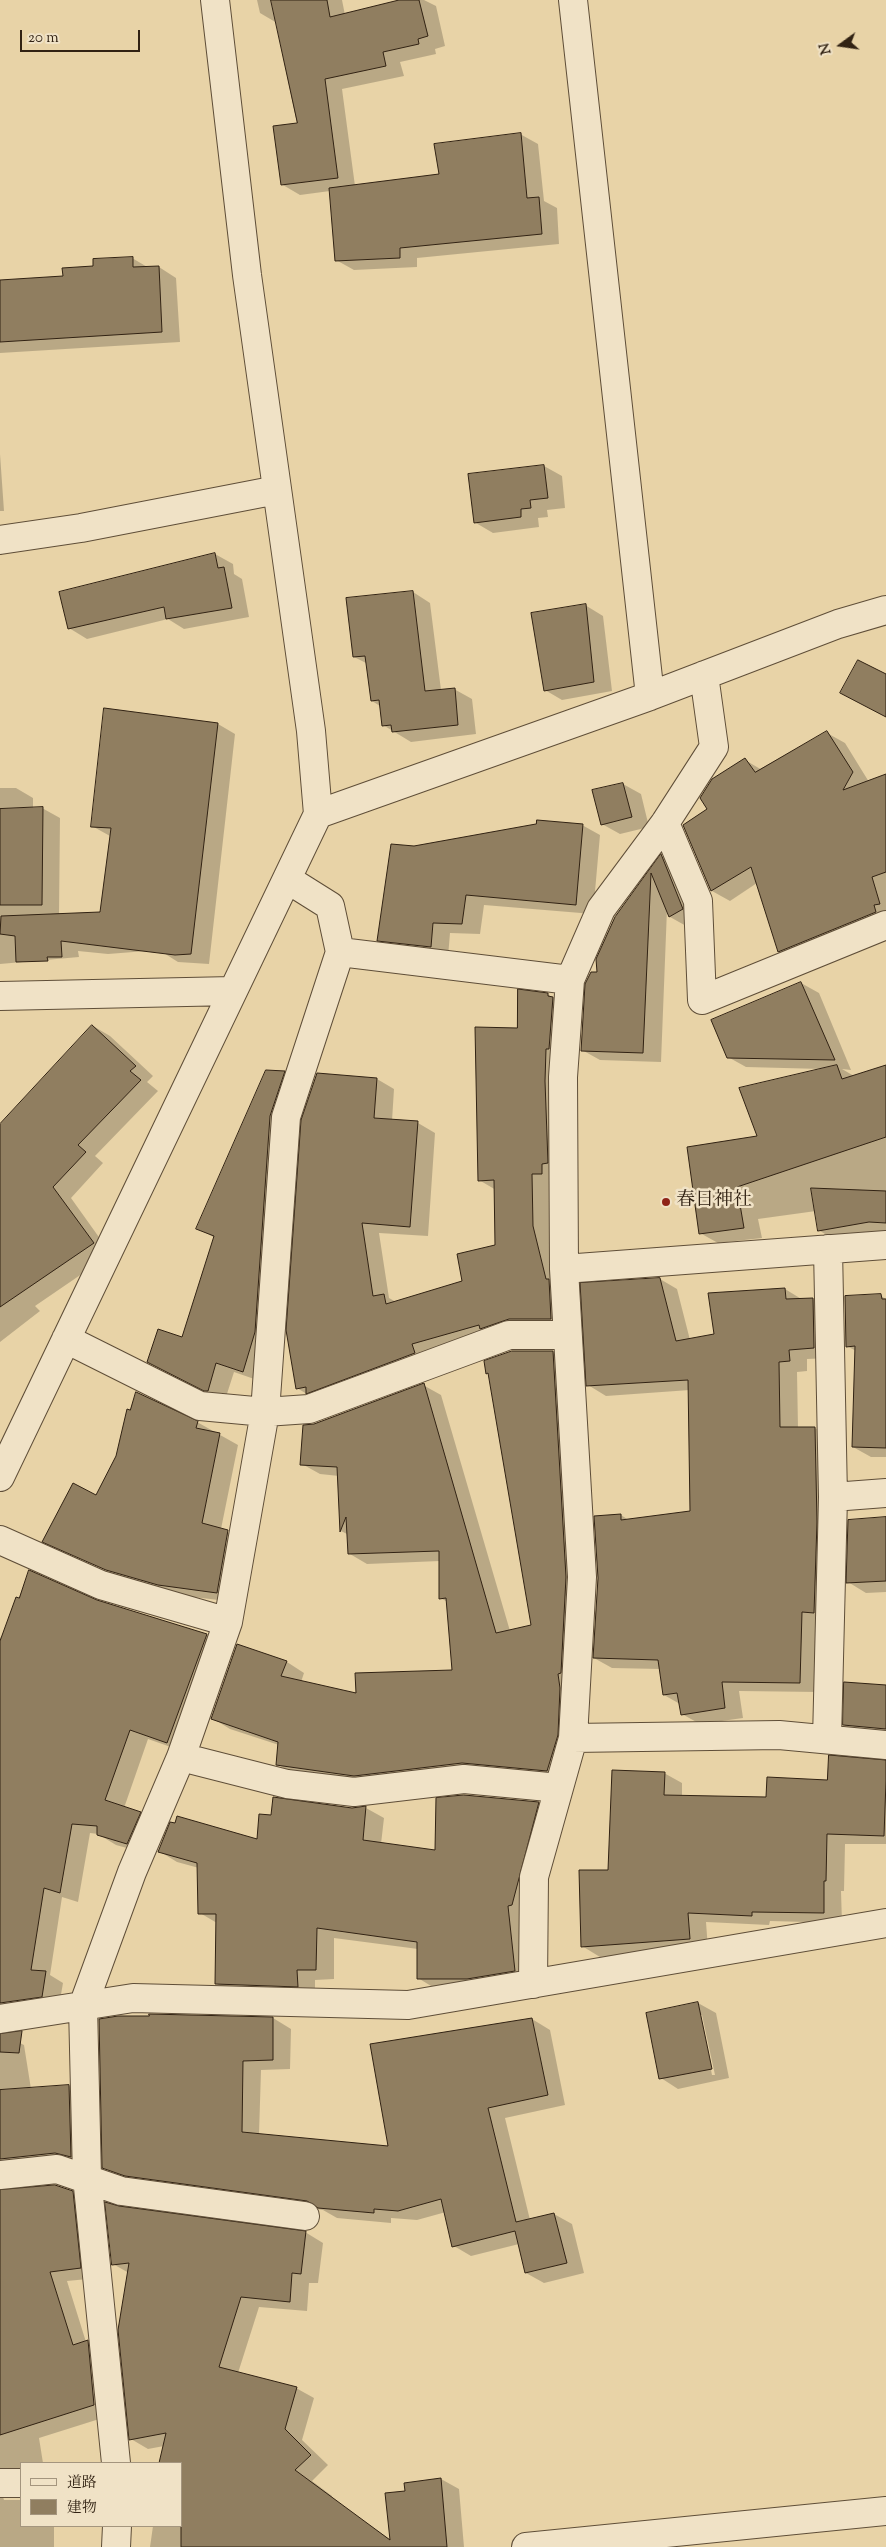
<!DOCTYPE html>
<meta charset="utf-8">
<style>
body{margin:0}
#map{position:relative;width:886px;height:2547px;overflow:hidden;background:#e8d3a7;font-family:"Sorts Mill Goudy","Noto Serif JP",serif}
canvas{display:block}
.legend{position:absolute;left:20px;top:2462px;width:162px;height:65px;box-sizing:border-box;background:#f0e2c6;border:1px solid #a4957e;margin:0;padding:6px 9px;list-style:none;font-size:15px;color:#312213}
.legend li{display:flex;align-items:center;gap:10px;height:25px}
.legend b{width:25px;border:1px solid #a4957e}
.north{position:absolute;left:816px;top:20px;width:50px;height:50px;-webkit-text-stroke:4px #f0e2c6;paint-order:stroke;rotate:256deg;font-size:14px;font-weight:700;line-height:20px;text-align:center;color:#312213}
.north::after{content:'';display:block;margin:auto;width:18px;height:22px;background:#312213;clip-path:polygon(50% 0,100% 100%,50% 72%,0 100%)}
.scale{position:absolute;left:20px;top:30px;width:120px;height:22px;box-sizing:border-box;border:2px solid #312213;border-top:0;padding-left:6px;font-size:15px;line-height:18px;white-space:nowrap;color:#312213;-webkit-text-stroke:4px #f0e2c6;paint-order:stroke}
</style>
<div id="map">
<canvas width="886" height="2547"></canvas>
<ul class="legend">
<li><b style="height:6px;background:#f0e2c6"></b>道路</li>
<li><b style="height:14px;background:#907e60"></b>建物</li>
</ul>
<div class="north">N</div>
<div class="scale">20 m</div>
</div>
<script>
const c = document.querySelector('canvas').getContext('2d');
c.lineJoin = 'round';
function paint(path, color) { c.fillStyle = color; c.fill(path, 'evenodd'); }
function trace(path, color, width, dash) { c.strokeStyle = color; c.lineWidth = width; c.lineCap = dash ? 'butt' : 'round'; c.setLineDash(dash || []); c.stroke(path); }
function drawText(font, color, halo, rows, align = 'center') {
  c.font = font + ' "Sorts Mill Goudy","Noto Serif JP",serif'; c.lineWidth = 5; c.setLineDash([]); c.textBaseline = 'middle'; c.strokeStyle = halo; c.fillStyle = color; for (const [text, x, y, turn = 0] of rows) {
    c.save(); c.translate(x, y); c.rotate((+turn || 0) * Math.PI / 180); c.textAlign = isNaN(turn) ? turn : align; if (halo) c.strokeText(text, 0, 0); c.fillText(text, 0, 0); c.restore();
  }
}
const shadow = new Path2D(`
 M 257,0 L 342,0 L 345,15 L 403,0 L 424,0 L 436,6 L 445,46 L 435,49 L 436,54 L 400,62 L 404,76 L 342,89 L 355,186 L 440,175 L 520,134 L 538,144 L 544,201 L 557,208 L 559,244 L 417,258 L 417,267 L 354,270 L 336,260 L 330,191 L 300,195 L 283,185 L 298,124 L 277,23 L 260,13 Z
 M 132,258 L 149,268 L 159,267 L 176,278 L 180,342 L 0,353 L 0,281 L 64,277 Z
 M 0,454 L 4,511 L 0,511 Z
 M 544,466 L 562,476 L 565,508 L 547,510 L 548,517 L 538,518 L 539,527 L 493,533 L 476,523 Z
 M 215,554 L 233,564 L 234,574 L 242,579 L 249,617 L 184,629 L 168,619 L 87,639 L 69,628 Z
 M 413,592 L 430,603 L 441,690 L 454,689 L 472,699 L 476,734 L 411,742 L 383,725 L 380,706 L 372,701 L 368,664 L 354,657 Z
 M 585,605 L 603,616 L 612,691 L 562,700 L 545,690 Z
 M 218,724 L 235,734 L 209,964 L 178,962 L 159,950 L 108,954 L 78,951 L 79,957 L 0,964 L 0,788 L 16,788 L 33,798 L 33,808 L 42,808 L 60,818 L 59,915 L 101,913 L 110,836 L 92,826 Z
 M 827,733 L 845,743 L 869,782 L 886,775 L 886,925 L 797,962 L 779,951 L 757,883 L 730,901 L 712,891 L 684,825 L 709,810 L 745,760 L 762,770 Z
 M 623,784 L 641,794 L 649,827 L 620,834 L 602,824 Z
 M 582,825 L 600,835 L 593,914 L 484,905 L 480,934 L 450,933 L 448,957 L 396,950 L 378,940 L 414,848 Z
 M 662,856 L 679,866 L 688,927 L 670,917 L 667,909 L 661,1062 L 600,1060 L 582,1050 L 598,973 L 598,959 Z
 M 801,983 L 819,993 L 851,1070 L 842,1069 L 854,1076 L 886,1067 L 886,1232 L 837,1241 L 820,1231 L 816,1211 L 758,1219 L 762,1238 L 718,1243 L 700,1233 L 759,1137 L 822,1069 L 746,1067 L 728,1057 Z
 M 547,994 L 565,1005 L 560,1183 L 550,1184 L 550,1237 L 569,1329 L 315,1399 L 297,1388 L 377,1079 L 394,1089 L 392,1121 L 418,1123 L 435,1133 L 428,1236 L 379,1233 L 389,1298 L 396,1302 L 464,1282 L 496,1246 L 496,1190 L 479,1180 L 518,1030 Z
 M 93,1026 L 110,1036 L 153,1076 L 147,1082 L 158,1091 L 95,1156 L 103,1163 L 71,1198 L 111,1254 L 35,1306 L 40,1311 L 0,1342 L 0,1127 Z
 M 284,1072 L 302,1083 L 260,1381 L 234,1372 L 225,1400 L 223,1400 L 166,1372 L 183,1338 L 215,1238 L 197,1228 Z
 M 660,1279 L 677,1289 L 690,1340 L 715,1335 L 709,1294 L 785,1289 L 803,1300 L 813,1299 L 831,1309 L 832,1358 L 807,1359 L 807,1371 L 797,1372 L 798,1428 L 815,1428 L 833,1439 L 818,1692 L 739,1691 L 743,1718 L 700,1724 L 682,1714 L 680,1704 L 664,1695 L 660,1669 L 612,1668 L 594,1658 L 621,1515 L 630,1521 L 692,1513 L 690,1390 L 606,1396 L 588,1385 Z
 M 881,1296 L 886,1299 L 886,1457 L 871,1457 L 853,1447 L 856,1351 L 847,1346 Z
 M 553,1352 L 571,1362 L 578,1683 L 565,1781 L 373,1786 L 295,1775 L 277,1764 L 279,1745 L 230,1729 L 212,1718 L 238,1646 L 287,1662 L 304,1673 L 301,1682 L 358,1694 L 454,1671 L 448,1602 L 440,1598 L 440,1561 L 367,1564 L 350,1554 L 349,1535 L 341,1531 L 339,1476 L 320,1474 L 302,1464 L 315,1425 L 423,1385 L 441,1395 L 510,1631 L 533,1625 L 490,1375 L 487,1373 Z
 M 131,1411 L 197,1422 L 238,1445 L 221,1529 L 246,1541 L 235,1602 L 177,1595 L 126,1580 L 44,1541 L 97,1496 L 117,1456 Z
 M 886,1519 L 886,1592 L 866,1593 L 848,1582 Z
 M 96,1601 L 207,1635 L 224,1645 L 185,1752 L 148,1739 L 124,1808 L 140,1813 L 158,1823 L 145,1853 L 116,1845 L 98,1834 L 90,1833 L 78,1902 L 62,1897 L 50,1975 L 63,1983 L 59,2006 L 3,2024 L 3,2035 L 24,2045 L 31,2089 L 69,2086 L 87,2096 L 88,2166 L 2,2187 L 3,2190 L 72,2192 L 90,2202 L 98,2278 L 67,2281 L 86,2342 L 105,2351 L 112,2415 L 39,2438 L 43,2463 L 21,2463 L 21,2477 L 2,2494 L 4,2500 L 21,2500 L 21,2526 L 54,2526 L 54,2547 L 0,2547 L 0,1637 L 2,1639 Z
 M 886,1686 L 886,1737 L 862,1735 L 844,1725 Z
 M 886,1761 L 886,1844 L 845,1844 L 844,1891 L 841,1891 L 842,1923 L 770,1921 L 769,1925 L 706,1922 L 708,1949 L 600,1957 L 582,1946 L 610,1871 L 664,1773 L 682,1783 L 682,1796 L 767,1798 L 829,1781 Z
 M 538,1803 L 556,1813 L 532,1981 L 436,1989 L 418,1978 L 418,1949 L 334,1938 L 334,1979 L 315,1980 L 315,1996 L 234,1994 L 217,1984 L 217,1923 L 200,1913 L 199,1868 L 177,1862 L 159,1851 L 258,1840 L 272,1816 L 366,1808 L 384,1818 L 381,1844 L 437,1852 Z
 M 698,2003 L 716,2013 L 729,2078 L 678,2089 L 661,2078 ZM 700,2015 L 702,2015 L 715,2075 L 712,2075 Z
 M 273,2018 L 291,2029 L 290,2069 L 261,2070 L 259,2135 L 389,2147 L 532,2019 L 550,2030 L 565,2105 L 505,2118 L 530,2220 L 554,2214 L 572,2224 L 584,2273 L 544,2283 L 526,2273 L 519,2244 L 471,2256 L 454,2246 L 446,2212 L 417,2220 L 391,2218 L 391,2223 L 337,2218 L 323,2210 L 144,2185 L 122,2178 L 104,2167 Z
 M 119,2208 L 305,2232 L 323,2243 L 318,2283 L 309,2283 L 307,2311 L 259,2307 L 238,2373 L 296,2388 L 314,2398 L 302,2440 L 328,2465 L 312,2481 L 332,2496 L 326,2547 L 150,2547 L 153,2526 L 181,2526 L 181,2463 L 160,2463 L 164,2446 L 148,2449 L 131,2439 L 129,2273 L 113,2264 Z
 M 441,2479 L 459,2489 L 464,2547 L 357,2547 L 356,2516 L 391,2540 Z`);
const building = new Path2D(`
 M 271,0 L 327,0 L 330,17 L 399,0 L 419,0 L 428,36 L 418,39 L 419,44 L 383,52 L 386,66 L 325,79 L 338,178 L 281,185 L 273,126 L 297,123 Z
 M 521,133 L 527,198 L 539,197 L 542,234 L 400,248 L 400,258 L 335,261 L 329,188 L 439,174 L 434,144 Z
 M 133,257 L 133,267 L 159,266 L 162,332 L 0,342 L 0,280 L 63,276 L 62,268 L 93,266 L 93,259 Z
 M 544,465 L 548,498 L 530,500 L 531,508 L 521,509 L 521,517 L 474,523 L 468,474 Z
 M 215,553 L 218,568 L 224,567 L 232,608 L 166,619 L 164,607 L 68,629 L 59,592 Z
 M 413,591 L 425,691 L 455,688 L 458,725 L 392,732 L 391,725 L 382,726 L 379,700 L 371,701 L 365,656 L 353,657 L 346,598 Z
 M 586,604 L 594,682 L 544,691 L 531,613 Z
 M 858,660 L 886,674 L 886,717 L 840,693 Z
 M 104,708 L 218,723 L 191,954 L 175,955 L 61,941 L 62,957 L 47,957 L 48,961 L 16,962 L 15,936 L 0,934 L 1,916 L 100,912 L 111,828 L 91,827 Z
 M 827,731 L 853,772 L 843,790 L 886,774 L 886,872 L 872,877 L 880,904 L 874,905 L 876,912 L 778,952 L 751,867 L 711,891 L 683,825 L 707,809 L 700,798 L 712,779 L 745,758 L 755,772 Z
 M 623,783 L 632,817 L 601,825 L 592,790 Z
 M 43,807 L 42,905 L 0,905 L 0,809 Z
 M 537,820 L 583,824 L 576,905 L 466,895 L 462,924 L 433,923 L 431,947 L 377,941 L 391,844 L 414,846 L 536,824 Z
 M 661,854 L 683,909 L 669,917 L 651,873 L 643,1053 L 581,1051 L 585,984 L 591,972 L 597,972 L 596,959 L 615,917 Z
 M 801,982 L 835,1060 L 727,1058 L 711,1020 Z
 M 518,989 L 548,993 L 548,996 L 553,997 L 549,1049 L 546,1049 L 545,1081 L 548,1163 L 542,1164 L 542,1174 L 532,1174 L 533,1226 L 546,1279 L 549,1279 L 551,1319 L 509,1319 L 480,1329 L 479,1325 L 412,1344 L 415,1353 L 306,1394 L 306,1387 L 296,1389 L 286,1330 L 301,1120 L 317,1073 L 377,1078 L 374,1118 L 418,1121 L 410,1227 L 362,1223 L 373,1296 L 384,1294 L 386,1304 L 462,1281 L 457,1254 L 495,1245 L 494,1180 L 478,1181 L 475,1027 L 517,1028 Z
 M 92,1025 L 136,1066 L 130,1071 L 141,1080 L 78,1145 L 86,1152 L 53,1187 L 94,1243 L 0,1307 L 0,1124 Z
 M 837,1065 L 842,1079 L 886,1065 L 886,1137 L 737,1187 L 744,1228 L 699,1234 L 687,1147 L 757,1136 L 739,1088 Z
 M 266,1070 L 285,1071 L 270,1116 L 255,1332 L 243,1372 L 216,1363 L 208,1391 L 204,1391 L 147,1362 L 158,1329 L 182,1337 L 214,1236 L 196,1229 Z
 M 811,1188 L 886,1191 L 886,1223 L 869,1222 L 818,1231 Z
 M 660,1278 L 676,1341 L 714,1334 L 708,1293 L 785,1288 L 786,1299 L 813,1298 L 814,1348 L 789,1350 L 790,1361 L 779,1362 L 780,1427 L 815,1427 L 817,1522 L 814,1613 L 802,1612 L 800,1683 L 722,1682 L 725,1708 L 681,1715 L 677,1693 L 663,1695 L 658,1660 L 593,1658 L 598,1578 L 594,1516 L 621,1514 L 621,1520 L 690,1511 L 688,1380 L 586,1386 L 580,1283 Z
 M 881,1294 L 882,1299 L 886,1299 L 886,1448 L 852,1447 L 855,1346 L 846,1347 L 845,1296 Z
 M 512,1351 L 553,1351 L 566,1577 L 561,1673 L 558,1674 L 560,1688 L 558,1735 L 547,1771 L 462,1763 L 354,1776 L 276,1765 L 278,1742 L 211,1719 L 237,1644 L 287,1661 L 281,1676 L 356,1693 L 355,1673 L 452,1670 L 446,1598 L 439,1599 L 439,1551 L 348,1554 L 346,1517 L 340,1532 L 337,1467 L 300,1465 L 303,1425 L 314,1424 L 424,1383 L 496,1633 L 531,1625 L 488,1373 L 486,1374 L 484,1361 Z
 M 136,1392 L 198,1421 L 196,1428 L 220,1433 L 202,1523 L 228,1530 L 217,1593 L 158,1585 L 106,1570 L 42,1542 L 73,1483 L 96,1495 L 116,1456 L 127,1409 L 130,1410 Z
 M 886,1517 L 886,1581 L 846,1583 L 848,1520 Z
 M 29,1570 L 97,1600 L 207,1634 L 167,1743 L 130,1730 L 105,1800 L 141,1812 L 127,1844 L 97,1835 L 97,1826 L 72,1824 L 60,1893 L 44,1888 L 31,1970 L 46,1971 L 42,1997 L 0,2003 L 0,1641 L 16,1597 L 19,1598 Z
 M 844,1682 L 886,1685 L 886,1729 L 843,1725 Z
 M 829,1755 L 886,1760 L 886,1781 L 884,1836 L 827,1834 L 826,1881 L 824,1881 L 824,1913 L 752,1912 L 752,1916 L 688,1913 L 690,1939 L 581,1947 L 579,1870 L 608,1870 L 612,1770 L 665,1772 L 664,1795 L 766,1797 L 767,1777 L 827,1780 Z
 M 464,1795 L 539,1802 L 512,1905 L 508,1906 L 515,1971 L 467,1979 L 417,1979 L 417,1942 L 317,1928 L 316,1970 L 297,1970 L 298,1987 L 215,1984 L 216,1914 L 198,1914 L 197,1863 L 158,1852 L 170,1822 L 175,1823 L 177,1816 L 257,1839 L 259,1814 L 271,1815 L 273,1797 L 352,1808 L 366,1806 L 363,1840 L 435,1850 L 436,1798 Z
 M 698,2002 L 712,2069 L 659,2079 L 646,2013 Z
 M 149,2014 L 273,2017 L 273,2060 L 243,2061 L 242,2132 L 388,2146 L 370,2044 L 532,2018 L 548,2095 L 488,2108 L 516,2222 L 554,2213 L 567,2263 L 525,2273 L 515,2231 L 452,2247 L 441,2199 L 398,2211 L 374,2209 L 374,2213 L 318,2208 L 307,2201 L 125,2176 L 102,2168 L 99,2019 L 118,2016 L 149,2016 Z
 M 22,2031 L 19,2053 L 0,2052 L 0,2034 Z
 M 69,2085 L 71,2157 L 55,2153 L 0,2159 L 0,2090 Z
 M 55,2185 L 73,2191 L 81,2268 L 50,2272 L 73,2345 L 88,2340 L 94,2405 L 0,2435 L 0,2190 Z
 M 105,2202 L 119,2206 L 306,2231 L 301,2274 L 292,2273 L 290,2302 L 241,2297 L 219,2367 L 297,2387 L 285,2429 L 311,2455 L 295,2470 L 390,2540 L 385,2493 L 405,2491 L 404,2483 L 441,2478 L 447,2547 L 181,2547 L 181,2463 L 159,2463 L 166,2433 L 129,2440 L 118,2330 L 129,2263 L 112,2265 Z`);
const minor = new Path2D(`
 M 573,0 L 650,696
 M 0,540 L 81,528 L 277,490
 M 318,814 L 650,696 L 838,624 L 886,610
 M 665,823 L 698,901 L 702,1000 L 886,925
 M 340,952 L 570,980
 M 0,996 L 233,991
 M 564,1269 L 886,1245
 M 66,1339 L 200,1406 L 265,1412 L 309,1409 L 509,1335 L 567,1335
 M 0,1477 L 318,814 L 311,731 L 247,275 L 215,0
 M 833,1497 L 886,1493
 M 0,1540 L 101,1585 L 228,1622
 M 573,1738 L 779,1735 L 886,1745
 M 827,1739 L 833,1497 L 828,1249
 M 181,1757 L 287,1784 L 354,1792 L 464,1779 L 559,1788
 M 533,1984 L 534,1877 L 573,1738 L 582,1577 L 564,1269 L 563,1077 L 570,980 L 601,909 L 665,823 L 714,747 L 704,675
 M 0,2019 L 133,1998 L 408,2005 L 886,1923
 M 0,2175 L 57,2169 L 121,2191 L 305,2216
 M 116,2463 L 87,2177 L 83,2006 L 132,1872 L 181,1757 L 228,1622 L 265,1412 L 286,1117 L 340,952 L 330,906 L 287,879
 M 0,2483 L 21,2483
 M 116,2547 L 117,2526
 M 526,2547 L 886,2511`);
const markers = [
 [666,1202,5,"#8f2418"]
];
const poiNames = [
 ["春日神社",676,1202]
];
paint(shadow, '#0003');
paint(building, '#907e60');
trace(building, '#312213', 1);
trace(minor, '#5f4e38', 30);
trace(minor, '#f0e2c6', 28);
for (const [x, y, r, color] of markers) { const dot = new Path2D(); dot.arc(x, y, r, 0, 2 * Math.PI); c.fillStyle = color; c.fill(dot); trace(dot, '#f0e2c6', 2); }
drawText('19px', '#312213', '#f0e2c6', poiNames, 'left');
</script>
